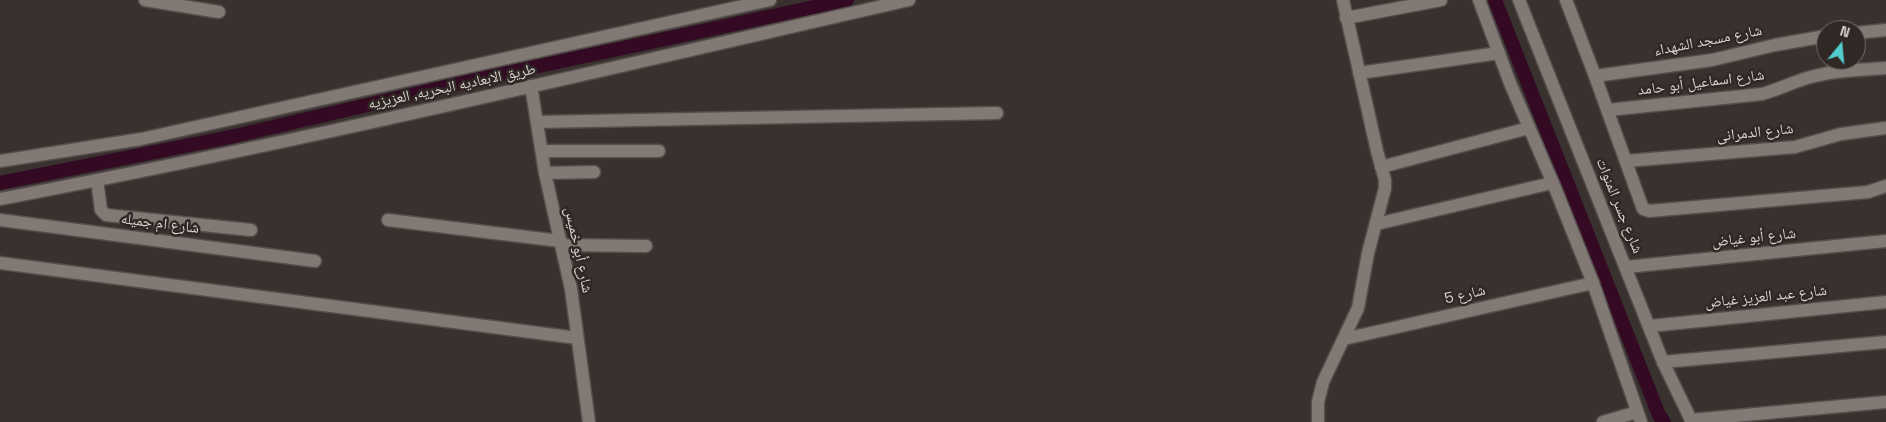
<!DOCTYPE html>
<meta charset="utf-8">
<style>
body{margin:0}
#map{position:relative;width:1886px;height:422px;overflow:hidden;background:#39312e;font-family:"Space Grotesk",sans-serif}
canvas{display:block}
.north{position:absolute;left:1816px;top:20px;width:50px;height:50px;box-sizing:border-box;background:#2f2824;border:1px solid #736d6a;border-radius:50%;rotate:17deg;font-size:14px;font-weight:700;line-height:20px;text-align:center;color:#d9d4d2}
.north::after{content:'';display:block;margin:auto;width:18px;height:22px;background:#52cdce;clip-path:polygon(50% 0,100% 100%,50% 72%,0 100%)}
</style>
<div id="map">
<canvas width="1886" height="422"></canvas>
<div class="north">N</div>
</div>
<script>
const c = document.querySelector('canvas').getContext('2d');
c.lineJoin = 'round';
function trace(path, color, width, dash) { c.strokeStyle = color; c.lineWidth = width; c.lineCap = dash ? 'butt' : 'round'; c.setLineDash(dash || []); c.stroke(path); }
function drawText(font, color, halo, rows, align = 'center') {
  c.font = font + ' "Space Grotesk","Noto Naskh Arabic",sans-serif'; c.lineWidth = 5; c.setLineDash([]); c.textBaseline = 'middle'; c.strokeStyle = halo; c.fillStyle = color; for (const [text, x, y, turn = 0] of rows) {
    c.save(); c.translate(x, y); c.rotate((+turn || 0) * Math.PI / 180); c.textAlign = isNaN(turn) ? turn : align; if (halo) c.strokeText(text, 0, 0); c.fillText(text, 0, 0); c.restore();
  }
}
const canal = new Path2D(`
 M 1495,0 L 1659,415 L 1664,422
 M 0,183 L 230,137 L 488,77 L 847,0`);
const minor = new Path2D(`
 M 145,0 L 219,12
 M 1566,0 L 1595,76 L 1643,209 L 1649,211 L 1868,192 L 1886,186
 M 1346,18 L 1441,0
 M 1856,33 L 1886,30
 M 1359,73 L 1499,53
 M 1595,76 L 1712,60 L 1775,45 L 1826,36
 M 531,86 L 545,173 L 571,289 L 589,422
 M 1608,110 L 1762,94 C 1780,89 1795,81 1811,77 C 1835,70 1861,70 1886,68
 M 537,122 L 997,113
 M 542,151 L 659,151
 M 1626,161 L 1795,147 L 1841,134 L 1886,128
 M 1381,167 L 1529,128
 M 545,173 L 594,172
 M 97,180 L 101,210 L 106,215 L 251,230
 M 0,220 L 315,261
 M 388,220 L 560,241
 M 1376,224 L 1552,183
 M 561,245 L 646,246
 M 0,263 L 577,338
 M 1626,267 L 1886,241
 M 1650,326 L 1886,302
 M 1344,339 L 1593,283
 M 1663,362 L 1886,342
 M 1691,420 L 1886,402
 M 1318,422 L 1318,402 L 1323,382 L 1358,308 L 1368,253 L 1385,188 L 1385,180 L 1377,151 L 1343,0
 M 1603,422 L 1637,412`);
const tertiary = new Path2D(`
 M 1479,0 L 1510,83 L 1555,188 L 1593,283 L 1641,422
 M 1519,0 L 1663,362 L 1692,422
 M 0,161 L 141,139 L 770,0
 M 0,199 C 304,141 607,69 909,0`);
const streetNames = [
 ["شارع مسجد الشهداء",1708,41,-11],
 ["شارع اسماعيل أبو حامد",1701,83,-7],
 ["طريق الابعاديه البحريه, العزيزيه",452,87,-12],
 ["شارع الدمرانى",1755,133,-6],
 ["شارع جسر المنوات",1619,206,68],
 ["شارع ام جميله",160,224,7],
 ["شارع أبو غياض",1754,238,-6],
 ["شارع أبو خميس",578,250,78],
 ["شارع 5",1465,295,-13],
 ["شارع عبد العزيز غياض",1766,297,-6]
];
trace(canal, '#330923', 14);
trace(minor, '#544d4b', 15);
trace(tertiary, '#544d4b', 15);
trace(minor, '#827975', 12);
trace(tertiary, '#827975', 12);
drawText('15px', '#d9d4d2', '#2f2824', streetNames);
</script>
